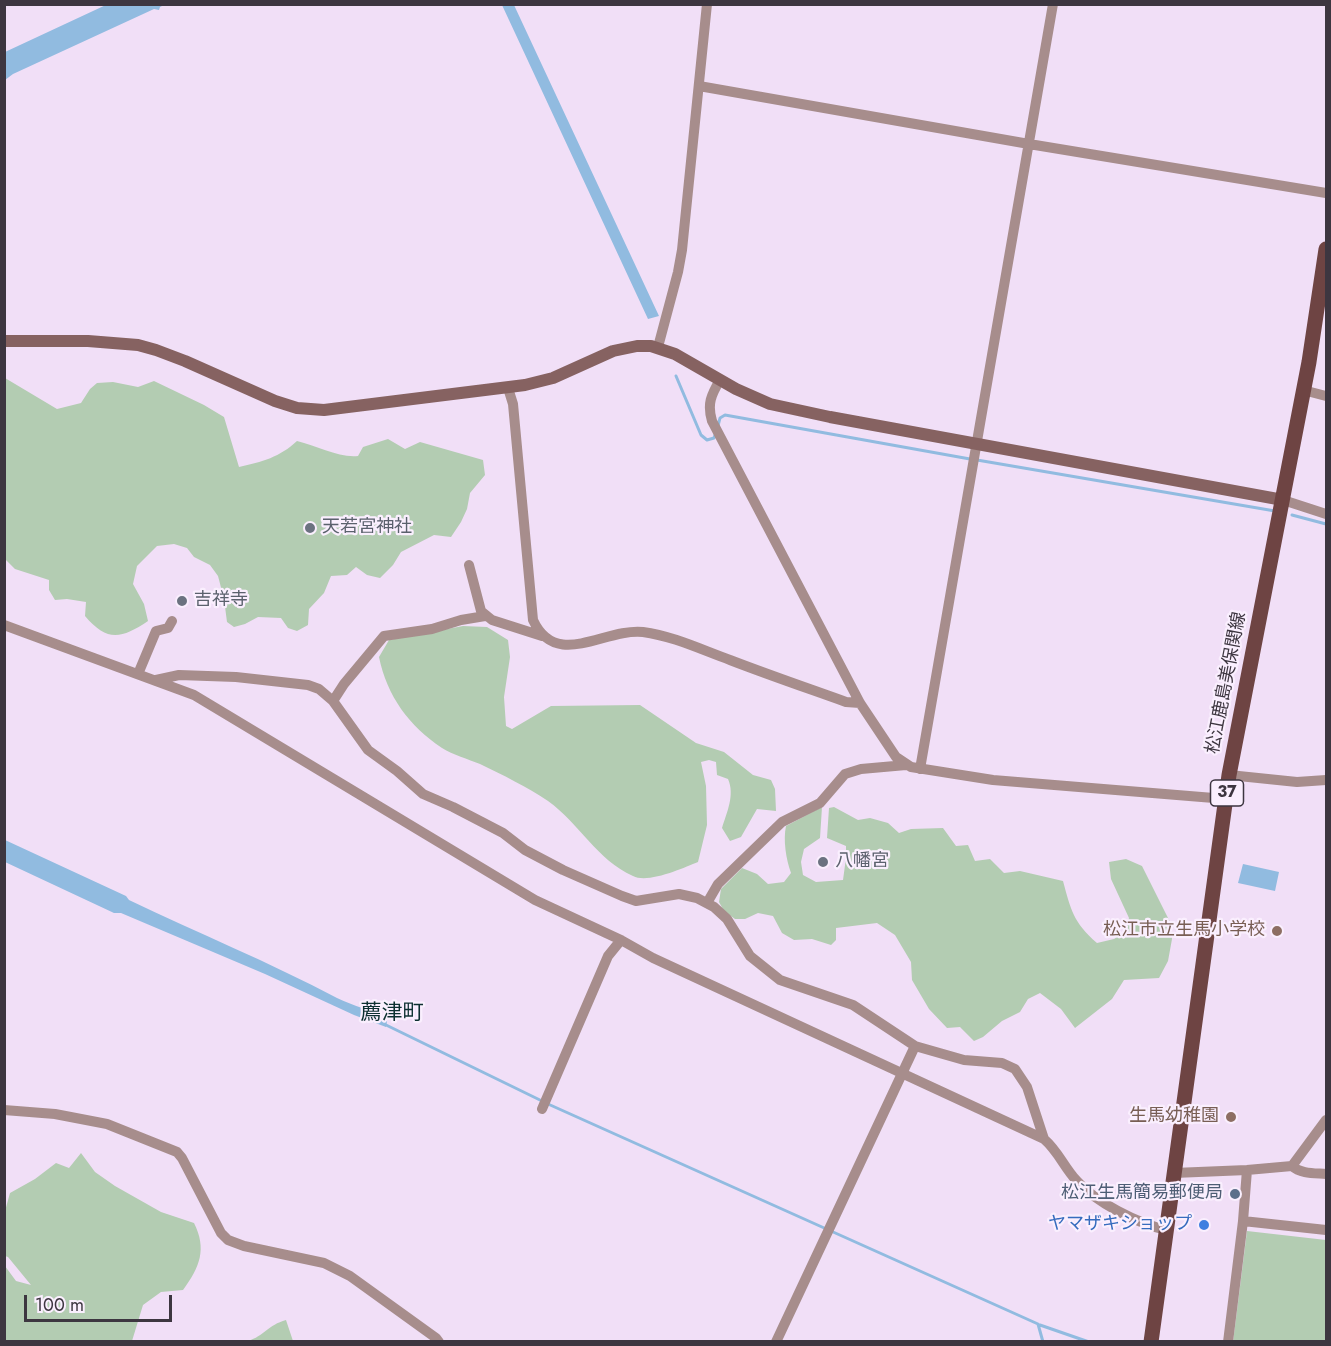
<!DOCTYPE html>
<meta charset="utf-8">
<style>
body{margin:0}
#map{position:relative;width:1331px;height:1346px;overflow:hidden;background:#f1dff7;font-family:Jost,sans-serif}
canvas{display:block}
.frame{position:absolute;inset:0;border:6px solid #3d3640;pointer-events:none}
.scale{position:absolute;left:24px;top:1295px;width:148px;height:27px;box-sizing:border-box;border:3px solid #3d3640;border-top:0;padding-left:8px;font-size:18px;line-height:21px;white-space:nowrap;color:#3d3640;-webkit-text-stroke:4px #faeffe;paint-order:stroke}
</style>
<div id="map">
<canvas width="1331" height="1346"></canvas>
<div class="frame"></div>
<div class="scale">100 m</div>
</div>
<script>
const c = document.querySelector('canvas').getContext('2d');
c.lineJoin = 'round';
function paint(path, color) { c.fillStyle = color; c.fill(path, 'evenodd'); }
function trace(path, color, width, dash) { c.strokeStyle = color; c.lineWidth = width; c.lineCap = dash ? 'butt' : 'round'; c.setLineDash(dash || []); c.stroke(path); }
function drawText(font, color, halo, rows, align = 'center') {
  c.font = font + ' Jost,"Noto Sans JP",sans-serif'; c.lineWidth = 4.5; c.setLineDash([]); c.textBaseline = 'middle'; c.strokeStyle = halo; c.fillStyle = color; for (const [text, x, y, turn = 0] of rows) {
    c.save(); c.translate(x, y); c.rotate((+turn || 0) * Math.PI / 180); c.textAlign = isNaN(turn) ? turn : align; if (halo) c.strokeText(text, 0, 0); c.fillText(text, 0, 0); c.restore();
  }
}
const green = new Path2D(`
 M 5,378 L 57,409 L 81,403 L 90,389 L 97,383 L 113,382 L 138,387 L 154,381 L 204,405 L 224,417 L 239,467 C 262,462 280,457 297,441 C 317,446 339,458 358,456 L 363,447 L 388,439 L 405,449 L 420,442 L 483,460 L 485,475 L 470,493 L 467,509 L 461,522 L 451,537 L 434,535 L 401,552 L 393,565 L 380,578 L 367,575 L 356,567 L 347,575 L 331,576 L 324,593 L 309,609 L 308,625 L 297,631 L 288,628 L 281,618 L 258,617 L 245,624 L 234,627 L 227,622 L 224,599 L 218,576 L 210,565 L 194,557 L 187,548 L 174,544 L 157,546 L 137,566 L 133,584 L 144,604 L 148,621 C 121,639 107,642 85,616 L 86,602 L 67,599 L 55,600 L 49,590 L 49,580 L 15,569 L 5,559 Z
 M 463,626 L 487,627 L 508,640 L 510,657 L 504,697 L 506,726 L 512,729 L 551,706 L 640,705 L 696,743 L 724,752 L 753,775 L 771,780 L 775,789 L 776,811 L 757,809 L 741,837 L 730,841 L 722,828 C 727,812 735,795 728,779 L 717,775 L 716,762 L 709,760 L 701,762 L 706,786 L 707,825 L 698,862 C 683,868 648,884 633,876 C 597,860 579,823 548,801 C 527,787 503,775 480,764 C 468,759 453,755 442,748 C 409,726 387,696 379,657 L 389,640 Z
 M 822,807 L 820,838 L 804,849 L 801,862 L 803,875 L 816,882 L 843,880 L 846,858 L 846,846 L 827,838 L 829,808 L 834,807 L 858,820 L 870,818 L 888,823 L 899,833 L 911,829 L 943,828 L 956,846 L 968,845 L 975,861 L 990,859 L 1004,873 L 1020,871 L 1063,881 C 1071,910 1073,922 1097,943 L 1114,939 L 1125,932 L 1129,918 L 1111,879 L 1109,862 L 1126,859 L 1142,866 L 1171,924 L 1172,939 L 1168,961 L 1159,978 L 1124,980 L 1112,999 L 1075,1028 L 1061,1009 L 1040,993 L 1028,999 L 1020,1012 L 1002,1021 L 983,1037 L 974,1041 L 960,1027 L 947,1028 L 929,1009 L 912,980 L 911,962 L 895,935 L 877,923 L 836,928 L 836,940 L 831,945 L 812,939 L 794,940 L 782,933 L 773,916 L 758,913 L 745,919 L 735,919 L 724,911 L 719,902 L 721,889 L 742,868 L 757,874 L 768,884 L 784,882 L 791,873 C 786,859 783,840 786,826 Z
 M 81,1153 L 95,1172 L 115,1186 L 161,1212 L 194,1223 C 207,1249 200,1267 183,1290 L 161,1292 L 143,1305 L 132,1341 L 5,1341 L 5,1266 L 16,1281 L 31,1285 L 8,1257 L 5,1256 L 5,1211 L 10,1193 L 35,1179 L 56,1163 L 69,1168 Z
 M 1247,1231 L 1326,1240 L 1326,1341 L 1233,1342 Z
 M 286,1320 L 293,1341 L 248,1341 C 264,1336 268,1325 286,1320 Z`);
const water = new Path2D(`
 M 108,4 L 164,5 L 160,7 L 159,10 L 154,9 L 13,74 L 5,80 L 5,52 Z
 M 502,5 L 514,5 L 659,316 L 648,319 Z
 M 5,840 L 126,896 L 129,900 C 198,933 269,962 337,998 C 353,1006 371,1009 387,1021 L 386,1027 L 354,1015 L 265,974 L 121,913 L 114,913 L 5,862 Z
 M 1243,864 L 1279,872 L 1275,891 L 1238,883 Z`);
const stream = new Path2D(`
 M 676,376 L 701,435 L 707,440 L 714,438 L 715,435
 M 718,426 L 720,418 L 725,415 L 970,459
 M 977,460 L 1275,511
 M 1292,515 L 1326,524
 M 384,1024 L 542,1101
 M 548,1104 L 1038,1324 L 1043,1342
 M 1040,1325 L 1089,1342`);
const street = new Path2D(`
 M 699,86 L 1029,144 L 1326,193
 M 658,347 L 678,272 L 682,250 L 707,4
 M 720,380 C 711,395 707,404 712,421 L 860,703 L 896,757 L 911,767 L 993,780 L 1226,799
 M 508,388 L 513,404 L 533,620 C 556,670 604,628 643,632 C 673,636 702,650 730,660 C 769,675 807,688 846,702 L 860,703
 M 1303,390 L 1326,396
 M 1283,500 L 1326,514
 M 469,565 L 481,611 L 492,620 L 542,636
 M 4,625 L 194,695 L 535,900 L 621,940 L 653,958 L 1044,1139 C 1058,1151 1064,1167 1076,1180 C 1095,1202 1138,1224 1167,1230
 M 138,674 L 156,631 L 168,628 L 172,621
 M 156,680 L 179,675 L 236,677 L 308,685 L 319,689 L 333,701 L 368,750 L 397,771 L 423,794 L 453,807 L 503,833 L 525,850 L 563,870 L 622,896 L 636,901 L 679,894 L 697,898 L 714,907 L 727,919 L 750,956 L 780,980 L 853,1005 L 915,1046 L 964,1060 L 1002,1063 L 1015,1069 L 1027,1087 L 1044,1139
 M 333,701 L 344,684 L 384,636 L 432,629 L 461,620 L 485,616
 M 920,769 L 1053,4
 M 1229,775 L 1297,782 L 1326,780
 M 707,903 L 718,884 L 782,822 L 820,803 L 845,774 L 861,769 L 906,765
 M 542,1109 L 608,956 L 621,940
 M 4,1110 L 55,1114 L 107,1124 L 177,1152 L 182,1158 L 221,1233 L 228,1240 L 244,1246 L 324,1263 L 350,1276 L 436,1338 L 439,1342
 M 1292,1166 C 1301,1174 1315,1173 1326,1174
 M 1247,1170 L 1243,1221 L 1326,1230
 M 1174,1173 L 1247,1170 L 1292,1166 L 1326,1120
 M 776,1342 L 915,1046
 M 1228,1342 L 1243,1221`);
const secondary = new Path2D(`
 M 4,341 L 88,341 L 138,345 L 156,350 L 185,361 L 275,401 L 297,408 L 324,410 L 525,385 L 553,378 L 613,351 L 637,346 L 651,346 L 675,354 L 736,389 L 770,404 L 830,417 L 1283,500`);
const primary = new Path2D(`
 M 1151,1342 L 1229,775 L 1309,362 L 1326,249`);
const markers = [
 [310,528,6,"#6b7280"],
 [182,601,6,"#6b7280"],
 [823,862,6,"#6b7280"],
 [1277,931,6,"#8d6e63"],
 [1231,1117,6,"#8d6e63"],
 [1235,1194,6,"#5c6f8a"],
 [1204,1225,6,"#3f7fe0"]
];
const shields = [
 [1227,793,33]
];
const shieldNames = [
 ["37",1227,793]
];
const worshipNames = [
 ["天若宮神社",322,528],
 ["吉祥寺",194,601],
 ["八幡宮",835,862]
];
const streetNames = [
 ["松江鹿島美保関線",1227,683,-79]
];
const educationNames = [
 ["松江市立生馬小学校",1265,931],
 ["生馬幼稚園",1219,1117]
];
const serviceNames = [
 ["松江生馬簡易郵便局",1223,1194]
];
const shopNames = [
 ["ヤマザキショップ",1192,1225]
];
const quarterNames = [
 ["薦津町",392,1014]
];
paint(green, '#b3ccb2');
paint(water, '#91bbe0');
trace(stream, '#91bbe0', 3);
trace(street, '#a78d8c', 10);
trace(secondary, '#866261', 12);
trace(primary, '#6e4443', 15);
for (const [x, y, r, color] of markers) { const dot = new Path2D(); dot.arc(x, y, r, 0, 2 * Math.PI); c.fillStyle = color; c.fill(dot); trace(dot, '#faeffe', 2); }
for (const [x, y, w] of shields) { const box = new Path2D(); box.roundRect(x - w / 2, y - 13, w, 26, 4.5); c.fillStyle = '#faeffe'; c.fill(box); trace(box, '#3d3640', 1.5); }
drawText('bold 16px', '#3d3640', null, shieldNames);
drawText('18px', '#5b616d', '#faeffe', worshipNames, 'left');
drawText('18px', '#3d3640', '#faeffe', streetNames);
drawText('18px', '#785e54', '#faeffe', educationNames, 'right');
drawText('18px', '#4e5e75', '#faeffe', serviceNames, 'right');
drawText('18px', '#366cbe', '#faeffe', shopNames, 'right');
drawText('21px', '#0d3031', '#faeffe', quarterNames);
</script>
